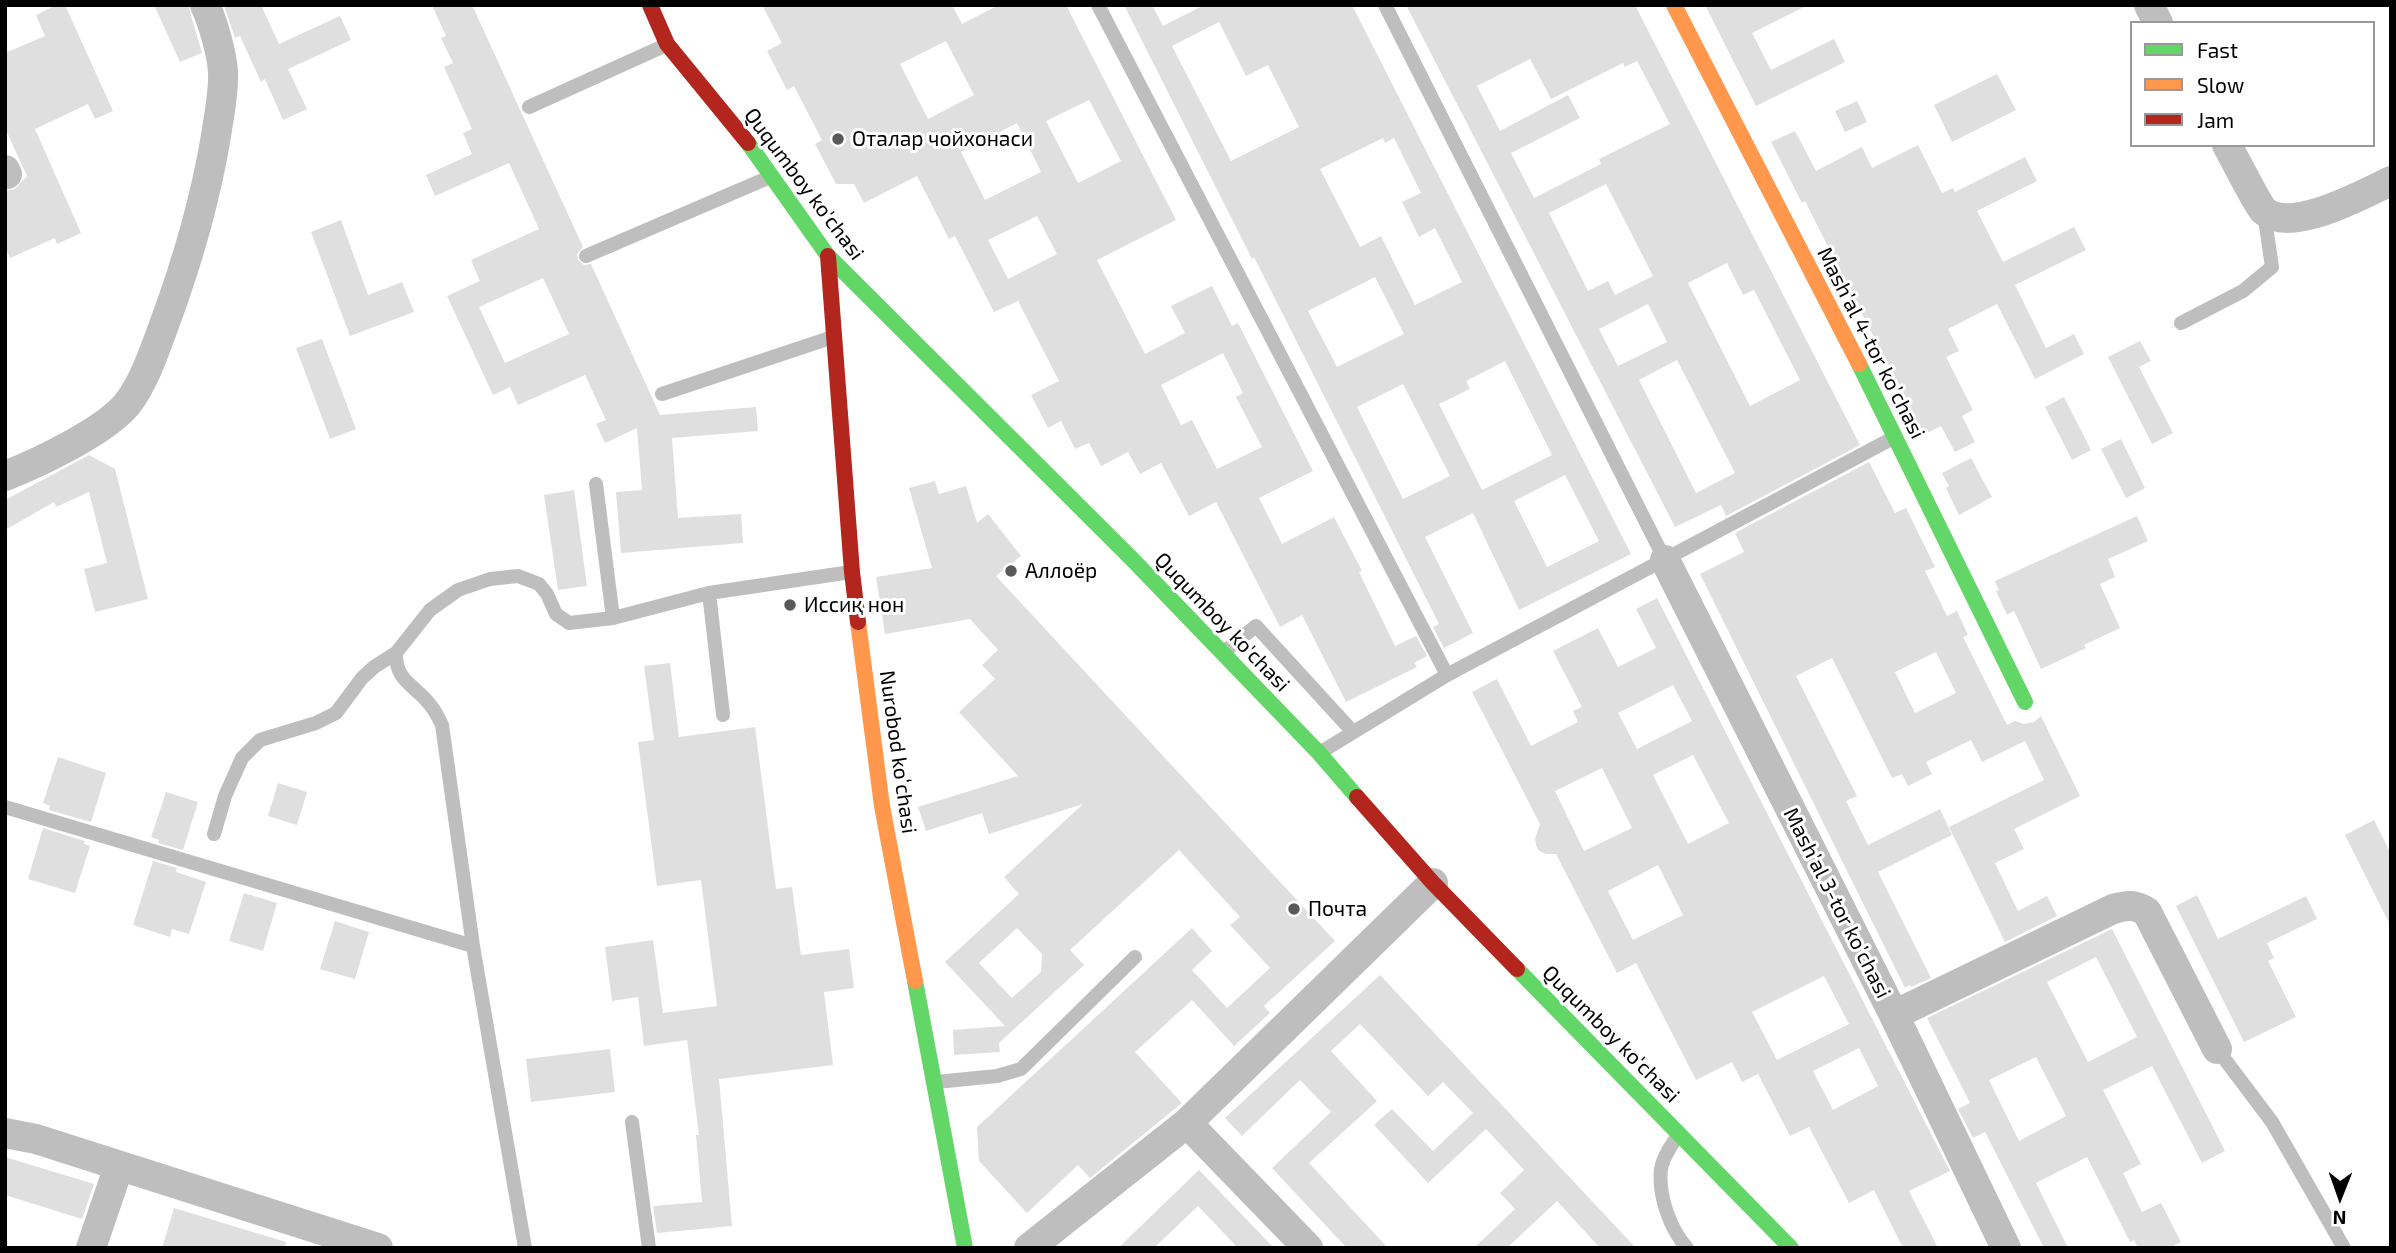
<!DOCTYPE html>
<meta charset="utf-8">
<style>
body{margin:0}
#map{position:relative;width:2396px;height:1253px;overflow:hidden;background:#fff;font-family:"Exo 2",sans-serif}
canvas{display:block}
.frame{position:absolute;inset:0;border:7px solid #000;pointer-events:none}
.legend{position:absolute;left:2130px;top:21px;width:245px;height:126px;box-sizing:border-box;background:#fff;border:2px solid #999;margin:0;padding:9px 12px;list-style:none;font-size:21px;color:#000}
.legend li{display:flex;align-items:center;gap:14px;height:35px}
.legend b{width:35px;border:2px solid #999}
.north{position:absolute;left:2305px;top:1162px;width:70px;height:70px;-webkit-text-stroke:5px #fff;paint-order:stroke;rotate:181deg;font-size:19px;font-weight:700;line-height:28px;text-align:center;color:#000}
.north::after{content:'';display:block;margin:auto;width:24px;height:32px;background:#000;clip-path:polygon(50% 0,100% 100%,50% 72%,0 100%)}
</style>
<div id="map">
<canvas width="2396" height="1253"></canvas>
<div class="frame"></div>
<ul class="legend">
<li><b style="height:9px;background:#63d668"></b>Fast</li>
<li><b style="height:9px;background:#ff974d"></b>Slow</li>
<li><b style="height:9px;background:#b3261e"></b>Jam</li>
</ul>
<div class="north">N</div>
</div>
<script>
const c = document.querySelector('canvas').getContext('2d');
c.lineJoin = 'round';
function paint(path, color) { c.fillStyle = color; c.fill(path, 'evenodd'); }
function trace(path, color, width, dash) { c.strokeStyle = color; c.lineWidth = width; c.lineCap = dash ? 'butt' : 'round'; c.setLineDash(dash || []); c.stroke(path); }
function drawText(font, color, halo, rows, align = 'center') {
  c.font = font + ' "Exo 2",sans-serif'; c.lineWidth = 6; c.setLineDash([]); c.textBaseline = 'middle'; c.strokeStyle = halo; c.fillStyle = color; for (const [text, x, y, turn = 0] of rows) {
    c.save(); c.translate(x, y); c.rotate((+turn || 0) * Math.PI / 180); c.textAlign = isNaN(turn) ? turn : align; if (halo) c.strokeText(text, 0, 0); c.fillText(text, 0, 0); c.restore();
  }
}
const building = new Path2D(`
 M 56,5 L 65,5 L 113,111 L 95,119 L 88,104 L 35,129 L 81,233 L 57,244 L 55,238 L 10,258 L 5,247 L 5,191 L 15,189 L 27,176 L 5,128 L 5,53 L 45,36 L 36,15 Z
 M 154,5 L 188,5 L 202,53 L 180,62 Z
 M 224,5 L 261,5 L 279,44 L 340,16 L 351,40 L 288,69 L 307,109 L 283,120 L 265,79 L 261,82 L 240,36 L 235,38 Z
 M 432,5 L 472,5 L 583,247 L 577,254 L 578,260 L 584,265 L 591,264 L 660,415 L 756,407 L 758,431 L 672,438 L 678,518 L 741,514 L 743,543 L 621,553 L 616,492 L 642,490 L 637,428 L 605,443 L 596,424 L 606,420 L 585,375 L 518,405 L 510,387 L 493,395 L 447,296 L 480,281 L 471,260 L 539,229 L 509,163 L 435,196 L 426,175 L 472,154 L 463,133 L 472,129 L 444,67 L 453,63 L 441,38 L 446,36 ZM 543,278 L 569,334 L 505,363 L 479,307 Z
 M 762,5 L 952,5 L 962,24 L 999,5 L 1066,5 L 1176,220 L 1097,260 L 1145,354 L 1185,333 L 1171,306 L 1212,286 L 1232,326 L 1238,323 L 1313,471 L 1259,498 L 1282,544 L 1334,517 L 1362,571 L 1359,572 L 1395,646 L 1416,636 L 1427,656 L 1414,663 L 1417,667 L 1346,702 L 1302,615 L 1280,627 L 1216,502 L 1189,516 L 1161,463 L 1140,474 L 1128,452 L 1101,466 L 1089,443 L 1075,449 L 1061,421 L 1048,428 L 1031,395 L 1059,381 L 1018,301 L 994,312 L 955,236 L 949,239 L 917,176 L 864,203 L 854,184 L 836,184 L 815,144 L 822,140 L 794,86 L 787,90 L 767,51 L 782,43 ZM 946,41 L 974,95 L 928,119 L 900,64 ZM 1089,100 L 1121,161 L 1078,183 L 1046,121 ZM 1017,123 L 1041,172 L 985,200 L 961,152 ZM 1037,216 L 1057,254 L 1008,279 L 988,240 ZM 1223,353 L 1243,393 L 1236,397 L 1262,447 L 1217,469 L 1192,420 L 1181,425 L 1161,385 Z
 M 1124,5 L 1152,5 L 1163,26 L 1204,5 L 1352,5 L 1631,554 L 1519,610 L 1473,513 L 1425,537 L 1473,633 L 1444,648 L 1433,627 L 1439,624 L 1254,257 L 1252,259 ZM 1219,22 L 1246,76 L 1268,65 L 1299,127 L 1231,161 L 1172,46 ZM 1383,138 L 1385,143 L 1394,138 L 1421,193 L 1402,202 L 1419,237 L 1435,228 L 1462,282 L 1415,305 L 1381,236 L 1360,247 L 1320,169 ZM 1375,277 L 1404,334 L 1337,367 L 1308,311 ZM 1505,361 L 1552,455 L 1482,490 L 1439,404 L 1470,389 L 1466,381 ZM 1403,384 L 1450,476 L 1403,499 L 1357,407 ZM 1565,475 L 1599,541 L 1547,567 L 1514,501 Z
 M 1406,5 L 1635,5 L 1860,445 L 1726,516 L 1721,505 L 1675,527 ZM 1530,59 L 1551,99 L 1623,63 L 1625,67 L 1637,61 L 1670,124 L 1599,159 L 1601,164 L 1534,198 L 1511,153 L 1580,118 L 1568,95 L 1500,131 L 1477,86 ZM 1606,184 L 1653,276 L 1615,295 L 1608,281 L 1588,291 L 1549,213 ZM 1727,263 L 1743,295 L 1754,290 L 1800,380 L 1750,406 L 1688,283 ZM 1648,304 L 1667,342 L 1618,366 L 1599,329 ZM 1677,360 L 1735,473 L 1696,493 L 1639,380 Z
 M 1705,5 L 1808,5 L 1752,33 L 1771,70 L 1834,39 L 1845,62 L 1756,106 Z
 M 1997,74 L 2016,110 L 1952,142 L 1934,105 Z
 M 1857,101 L 1867,122 L 1845,132 L 1835,111 Z
 M 1795,131 L 1816,171 L 1862,147 L 1872,168 L 1918,145 L 1942,193 L 1953,188 L 1955,192 L 2025,157 L 2037,181 L 1977,211 L 2003,262 L 2074,227 L 2086,250 L 2015,285 L 2046,348 L 2074,334 L 2084,354 L 2035,379 L 1997,304 L 1948,329 L 1959,351 L 1946,357 L 1973,410 L 1962,416 L 1975,442 L 1955,452 L 1941,426 L 1923,435 L 1805,201 L 1802,203 L 1771,142 Z
 M 341,220 L 368,295 L 402,282 L 414,312 L 350,336 L 311,232 Z
 M 322,339 L 356,429 L 330,439 L 296,348 Z
 M 2140,341 L 2151,361 L 2139,367 L 2173,433 L 2152,444 L 2108,357 Z
 M 2064,397 L 2091,450 L 2072,460 L 2045,407 Z
 M 2121,439 L 2145,488 L 2126,498 L 2101,449 Z
 M 89,455 L 115,469 L 148,599 L 95,612 L 84,569 L 107,563 L 89,492 L 56,507 L 54,502 L 5,530 L 5,500 Z
 M 1971,458 L 1992,497 L 1959,515 L 1946,488 L 1949,486 L 1942,473 Z
 M 1869,462 L 1895,513 L 1906,508 L 1935,567 L 1925,571 L 1947,616 L 1957,611 L 1968,635 L 1963,637 L 2007,725 L 2015,721 L 2024,724 L 2034,722 L 2041,716 L 2080,796 L 2014,829 L 2024,849 L 1995,863 L 2018,911 L 2047,896 L 2057,916 L 2005,942 L 1949,827 L 2044,780 L 2025,741 L 1982,762 L 1971,740 L 1926,762 L 1932,774 L 1908,786 L 1902,774 L 1892,778 L 1832,658 L 1796,676 L 1857,796 L 1846,801 L 1868,845 L 1940,809 L 1952,835 L 1878,872 L 1931,978 L 1911,987 L 1910,985 L 1905,988 L 1700,574 L 1744,552 L 1735,533 ZM 1936,652 L 1956,693 L 1915,713 L 1895,672 Z
 M 935,481 L 939,494 L 966,486 L 977,523 L 988,514 L 1021,556 L 996,576 L 1335,941 L 1264,1006 L 1270,1013 L 1234,1046 L 1192,1000 L 1135,1052 L 1182,1103 L 1090,1178 L 1078,1165 L 1027,1213 L 979,1161 L 977,1127 L 1192,928 L 1212,951 L 1192,970 L 1227,1008 L 1270,968 L 1230,925 L 1240,917 L 1179,850 L 1070,950 L 1084,965 L 999,1043 L 1000,1052 L 954,1055 L 953,1030 L 1005,1026 L 945,962 L 1019,894 L 1004,877 L 1083,804 L 989,834 L 982,813 L 926,831 L 918,807 L 1018,776 L 959,712 L 995,679 L 982,665 L 998,650 L 970,619 L 885,634 L 876,577 L 932,568 L 909,488 ZM 1017,928 L 1042,954 L 1041,972 L 1012,998 L 979,963 Z
 M 574,490 L 587,586 L 558,590 L 544,495 Z
 M 2137,516 L 2148,541 L 2108,559 L 2115,577 L 2100,584 L 2120,628 L 2084,645 L 2086,648 L 2041,669 L 2014,611 L 2007,615 L 1996,591 L 1999,590 L 1995,581 Z
 M 1657,598 L 1950,1171 L 1909,1191 L 1938,1248 L 1903,1248 L 1874,1190 L 1849,1203 L 1809,1127 L 1790,1136 L 1758,1074 L 1742,1082 L 1732,1062 L 1696,1080 L 1636,963 L 1617,973 L 1556,854 L 1546,854 L 1539,851 L 1536,845 L 1535,839 L 1540,824 L 1472,692 L 1497,679 L 1531,746 L 1578,722 L 1573,711 L 1582,707 L 1553,651 L 1598,628 L 1618,667 L 1656,648 L 1636,609 ZM 1673,685 L 1692,721 L 1637,749 L 1618,713 ZM 1693,755 L 1729,823 L 1688,844 L 1653,775 ZM 1602,768 L 1632,828 L 1584,851 L 1555,791 ZM 1658,865 L 1683,915 L 1633,940 L 1608,891 ZM 1824,976 L 1849,1024 L 1777,1060 L 1752,1012 ZM 1859,1048 L 1878,1086 L 1833,1110 L 1813,1071 Z
 M 670,663 L 679,737 L 755,727 L 776,889 L 792,887 L 801,955 L 849,949 L 854,988 L 824,992 L 833,1065 L 719,1079 L 732,1226 L 657,1233 L 653,1206 L 702,1202 L 696,1135 L 699,1135 L 687,1040 L 644,1046 L 638,997 L 612,1001 L 605,947 L 653,940 L 663,1013 L 717,1006 L 701,880 L 657,886 L 638,742 L 654,740 L 644,666 Z
 M 58,757 L 106,773 L 91,822 L 49,810 L 50,806 L 43,803 Z
 M 278,783 L 307,792 L 297,825 L 268,816 Z
 M 166,792 L 198,802 L 183,850 L 158,843 L 159,840 L 151,837 Z
 M 2374,820 L 2391,854 L 2391,927 L 2345,835 Z
 M 43,828 L 85,841 L 84,844 L 90,846 L 75,893 L 28,879 Z
 M 153,861 L 177,868 L 176,872 L 206,882 L 189,934 L 172,929 L 170,937 L 133,925 Z
 M 244,893 L 277,903 L 263,951 L 229,941 Z
 M 2197,895 L 2218,939 L 2306,896 L 2317,919 L 2267,943 L 2274,958 L 2268,961 L 2296,1017 L 2244,1042 L 2176,906 Z
 M 335,921 L 369,932 L 355,979 L 320,969 Z
 M 2112,929 L 2225,1151 L 2202,1163 L 2152,1066 L 2103,1090 L 2141,1164 L 2123,1173 L 2142,1212 L 2161,1203 L 2181,1242 L 2169,1248 L 2138,1248 L 2134,1240 L 2130,1242 L 2087,1157 L 2036,1183 L 2068,1248 L 2044,1248 L 1985,1132 L 1973,1138 L 1958,1109 L 1970,1103 L 1927,1018 ZM 2096,957 L 2137,1037 L 2088,1062 L 2047,982 ZM 2036,1057 L 2066,1116 L 2019,1141 L 1989,1080 Z
 M 1380,975 L 1560,1167 L 1636,1248 L 1600,1248 L 1557,1201 L 1507,1248 L 1474,1248 L 1515,1209 L 1500,1193 L 1524,1170 L 1486,1129 L 1428,1183 L 1374,1125 L 1392,1109 L 1433,1151 L 1473,1113 L 1443,1082 L 1428,1096 L 1360,1024 L 1331,1051 L 1377,1101 L 1309,1163 L 1388,1248 L 1347,1248 L 1330,1230 L 1272,1168 L 1331,1112 L 1300,1080 L 1242,1136 L 1225,1118 Z
 M 610,1049 L 615,1092 L 531,1102 L 526,1059 Z
 M 5,1157 L 94,1184 L 82,1219 L 5,1195 Z
 M 1199,1170 L 1274,1248 L 1238,1248 L 1198,1206 L 1154,1248 L 1118,1248 Z
 M 174,1208 L 286,1242 L 285,1248 L 162,1248 Z`);
const lane = new Path2D(`
 M 1098,5 L 1447,675
 M 1385,5 L 1665,560
 M 529,107 L 666,45
 M 586,256 L 770,177
 M 2181,323 L 2243,291 L 2272,267 L 2264,212
 M 662,394 L 833,337
 M 709,593 L 851,572
 M 613,618 L 709,593 L 723,715
 M 1225,651 L 1256,626 L 1353,732
 M 396,653 C 395,682 416,685 431,706 C 436,712 439,719 442,725 L 473,946 L 525,1248
 M 1321,752 L 1447,675 L 1895,437
 M 5,807 L 473,946
 M 214,834 L 225,796 L 242,758 L 260,740 L 316,723 L 336,713 L 362,678 L 374,667 L 396,653 L 430,610 L 458,590 L 490,579 L 518,576 L 539,584 L 547,594 L 556,614 L 569,623 L 613,618 L 596,484
 M 2217,1049 L 2272,1122 L 2344,1248
 M 936,1082 L 997,1076 L 1021,1069 L 1135,957
 M 632,1122 L 649,1248
 M 1679,1134 C 1672,1144 1663,1157 1661,1169 C 1658,1195 1670,1229 1687,1248`);
const street = new Path2D(`
 M 2149,5 L 2158,23
 M 2227,145 C 2234,157 2257,204 2264,211 C 2292,234 2363,194 2391,181
 M 5,170 L 7,174
 M 5,476 C 38,463 106,431 128,403 C 145,380 154,352 164,325 C 187,263 205,202 216,136 C 219,115 224,93 223,72 C 222,54 213,22 205,5
 M 1665,560 L 1894,1015 L 2006,1248
 M 1894,1015 L 2113,909 C 2127,905 2135,904 2147,912 L 2217,1049
 M 1187,1123 L 1308,1248
 M 5,1133 L 36,1139 L 378,1248
 M 91,1248 L 119,1166
 M 1029,1248 L 1187,1123 L 1433,883`);
const fast = new Path2D(`
 M 748,143 L 828,256 L 1131,558 L 1319,753 L 1357,797
 M 1859,364 L 2025,702
 M 1517,969 L 1791,1248
 M 915,981 L 965,1248`);
const slow = new Path2D(`
 M 1674,5 L 1859,364
 M 858,622 L 882,806 L 915,981`);
const jam = new Path2D(`
 M 650,5 L 667,44 L 748,143
 M 828,256 L 852,572 L 858,622
 M 1357,797 L 1433,883 L 1517,969`);
const markers = [
 [838,139,7,"#595959"],
 [1011,571,7,"#595959"],
 [790,605,7,"#595959"],
 [1294,909,7,"#595959"]
];
const poiNames = [
 ["Оталар чойхонаси",852,139],
 ["Аллоёр",1025,571],
 ["Иссиқ нон",804,605],
 ["Почта",1308,909]
];
const streetNames = [
 ["Ququmboy ko'chasi",804,184,53],
 ["Mashʼal 4-tor koʼchasi",1871,343,63],
 ["Ququmboy ko'chasi",1222,622,46],
 ["Nurobod koʻchasi",898,752,82],
 ["Mashʼal 3-tor koʼchasi",1837,903,63],
 ["Ququmboy ko'chasi",1611,1034,45]
];
paint(building, '#dfdfdf');
trace(lane, '#bebebe', 14);
trace(street, '#bebebe', 30);
trace(fast, '#63d668', 16);
trace(slow, '#ff974d', 16);
trace(jam, '#b3261e', 16);
for (const [x, y, r, color] of markers) { const dot = new Path2D(); dot.arc(x, y, r, 0, 2 * Math.PI); c.fillStyle = color; c.fill(dot); trace(dot, '#fff', 2.5); }
drawText('21px', '#000', '#fff', poiNames, 'left');
drawText('21px', '#000', '#fff', streetNames);
</script>
